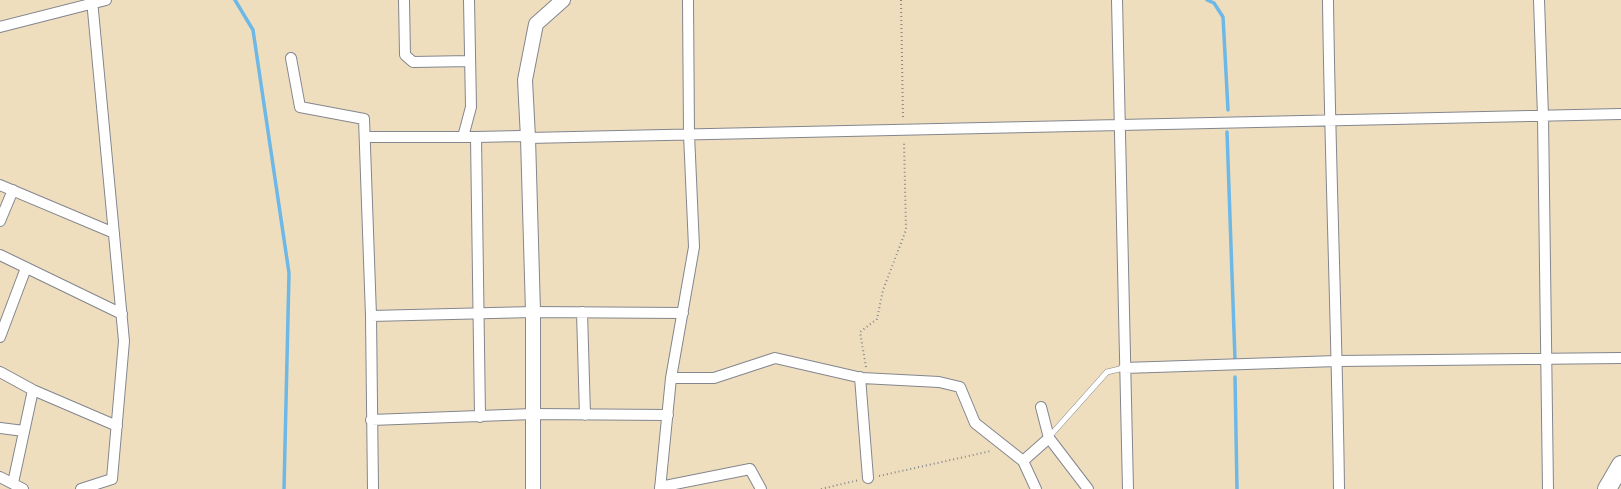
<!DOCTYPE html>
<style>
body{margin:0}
canvas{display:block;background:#eedebe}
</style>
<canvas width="1621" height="489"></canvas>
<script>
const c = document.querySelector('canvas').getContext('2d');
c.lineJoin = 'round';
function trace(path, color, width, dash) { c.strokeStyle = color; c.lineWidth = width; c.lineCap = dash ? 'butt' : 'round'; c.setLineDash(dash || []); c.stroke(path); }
const stream = new Path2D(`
 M 235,0 L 253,30 L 289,273 L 284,489
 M 1207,0 L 1214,3 L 1223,17 L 1228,110
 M 1227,132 L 1235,360
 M 1235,377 L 1237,489`);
const path = new Path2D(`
 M 901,0 L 903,119
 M 866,367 L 860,332 L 877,319 L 883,290 L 906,230 L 904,141
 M 879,476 L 991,451
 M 821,489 L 859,480`);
const lane = new Path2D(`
 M 1049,437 L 1107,372 L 1124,368`);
const street = new Path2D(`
 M 404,0 L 405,55 L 413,62 L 470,61
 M 469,0 L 471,107 L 463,137 L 476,137
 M 1117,0 L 1128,489
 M 1328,0 C 1330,163 1337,326 1339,489
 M 1539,0 L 1543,116 L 1548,489
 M 0,27 L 106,0
 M 291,58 L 300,107 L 364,119 L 371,316
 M 365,137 L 463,137
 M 0,185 L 114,233
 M 0,221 L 13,190
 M 0,255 L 122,314
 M 582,312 L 585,415
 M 0,337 L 26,268
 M 1124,368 L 1337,361 L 1621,358
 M 0,372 L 33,390 L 13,483
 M 860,377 L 868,478
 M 671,378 L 714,378 L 775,358 L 862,378 L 939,382 L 960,387 L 975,423 L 1023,461 L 1049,438
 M 33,390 L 117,426
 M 1041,407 L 1049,438 L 1088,489
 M 480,417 L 476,137 L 521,136 L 528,138 L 1621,114
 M 371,420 L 533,414 L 668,415
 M 0,428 L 24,431
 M 1023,461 L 1036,489
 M 0,477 L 23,489
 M 660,487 L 750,469 L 761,489
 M 81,489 L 112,479 L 124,341 L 92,0
 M 373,489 L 371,316 L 533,312 L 683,313
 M 660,489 L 671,378 L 694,247 L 689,134 L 688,0`);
const secondary = new Path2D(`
 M 533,489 L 533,312 L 528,138 L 525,80 L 536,24 L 563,0`);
const highway = new Path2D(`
 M 1607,489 L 1621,465`);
trace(stream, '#6eb8e7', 3.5);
trace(lane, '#84868e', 6);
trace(street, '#84868e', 12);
trace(secondary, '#84868e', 16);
trace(highway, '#84868e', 20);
trace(path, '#84868e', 2, [1, 3]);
trace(lane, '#fff', 5);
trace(street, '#fff', 10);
trace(secondary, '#fff', 14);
trace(highway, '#fff', 18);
</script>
